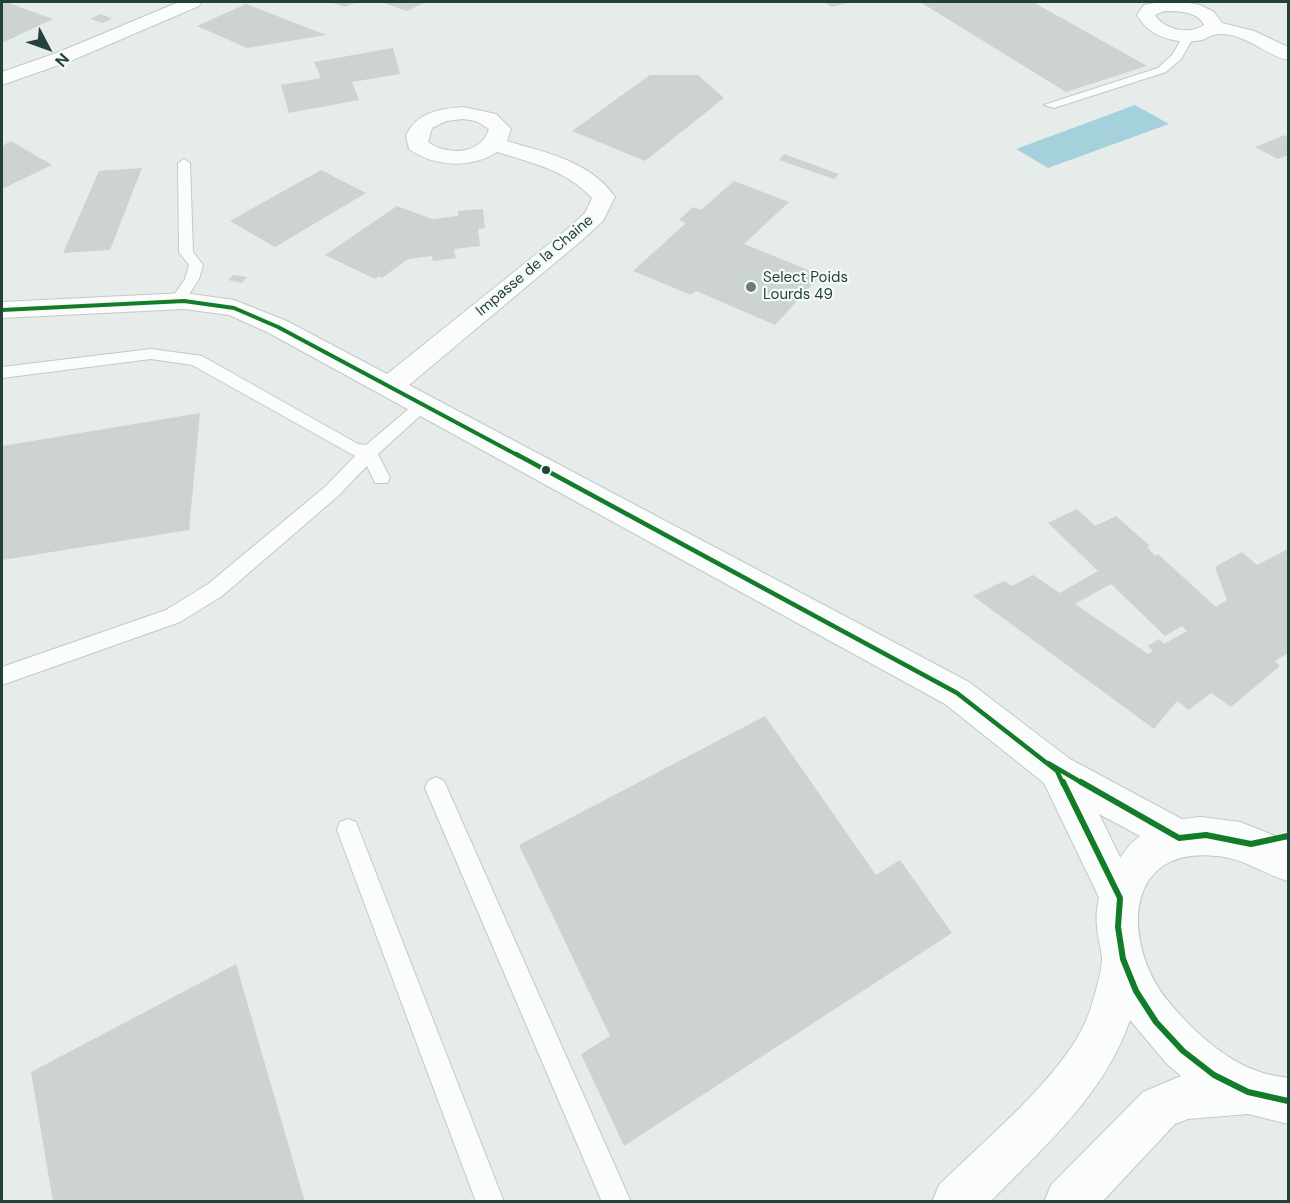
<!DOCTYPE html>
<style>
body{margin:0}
#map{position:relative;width:1290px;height:1203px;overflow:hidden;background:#e6ece9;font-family:"DM Sans",sans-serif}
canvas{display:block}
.frame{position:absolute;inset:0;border:3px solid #22413b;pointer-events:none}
.north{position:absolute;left:18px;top:18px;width:60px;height:60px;-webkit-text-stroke:4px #f5faf8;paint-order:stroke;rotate:131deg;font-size:16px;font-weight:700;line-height:24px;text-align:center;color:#22413b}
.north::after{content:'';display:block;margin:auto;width:21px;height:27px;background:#22413b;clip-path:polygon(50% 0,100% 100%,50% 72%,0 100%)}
</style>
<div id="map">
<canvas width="1290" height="1203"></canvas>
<div class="frame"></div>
<div class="north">N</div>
</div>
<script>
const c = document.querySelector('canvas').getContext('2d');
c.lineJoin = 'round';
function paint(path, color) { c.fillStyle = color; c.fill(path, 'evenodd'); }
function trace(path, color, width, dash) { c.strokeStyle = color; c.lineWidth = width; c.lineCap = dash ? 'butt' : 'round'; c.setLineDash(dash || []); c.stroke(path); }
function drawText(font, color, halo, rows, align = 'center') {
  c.font = font + ' "DM Sans",sans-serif'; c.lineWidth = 4.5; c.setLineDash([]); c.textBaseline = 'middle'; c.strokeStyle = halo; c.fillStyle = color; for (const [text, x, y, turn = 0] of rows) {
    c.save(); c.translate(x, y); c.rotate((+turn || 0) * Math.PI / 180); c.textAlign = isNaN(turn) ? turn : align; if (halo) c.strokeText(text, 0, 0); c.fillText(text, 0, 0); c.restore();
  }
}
const water = new Path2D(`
 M 1135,105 L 1169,124 L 1048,168 L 1016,149 Z`);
const building = new Path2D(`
 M 2,2 L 6,2 L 53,19 L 2,43 Z
 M 330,2 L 357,2 L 345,7 Z
 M 381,2 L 426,2 L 407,11 Z
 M 824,2 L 850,2 L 832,7 Z
 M 920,2 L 1033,2 L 1147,66 L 1066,92 Z
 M 246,4 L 326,35 L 247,48 L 197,26 Z
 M 100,14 L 106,16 L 112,19 L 102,23 L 90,19 Z
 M 393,48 L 400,74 L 352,82 L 359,100 L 289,113 L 281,85 L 321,78 L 314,62 Z
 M 650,75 L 698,75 L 724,98 L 645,161 L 572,131 Z
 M 1285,135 L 1288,137 L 1288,155 L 1278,159 L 1255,147 Z
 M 11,141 L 52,165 L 2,189 L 2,146 Z
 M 784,154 L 839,174 L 834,179 L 779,160 Z
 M 142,168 L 110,250 L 63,253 L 99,171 Z
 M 321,170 L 366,193 L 275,247 L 230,221 Z
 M 734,181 L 789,202 L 744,244 L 821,275 L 775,325 L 696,291 L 691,295 L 633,271 L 686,223 L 679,220 L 693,207 L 701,210 Z
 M 397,206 L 432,219 L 458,216 L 458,211 L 483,209 L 485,228 L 478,229 L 480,246 L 454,249 L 456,258 L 433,261 L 432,256 L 408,259 L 382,278 L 379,276 L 375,279 L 325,255 Z
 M 233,275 L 247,277 L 242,283 L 228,280 Z
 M 200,413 L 189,530 L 2,560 L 2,446 Z
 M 1077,509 L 1095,526 L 1116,516 L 1150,546 L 1147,547 L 1155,556 L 1158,554 L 1216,607 L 1227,600 L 1215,567 L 1242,552 L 1257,565 L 1288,549 L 1288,653 L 1275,661 L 1280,666 L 1231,707 L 1211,693 L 1189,710 L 1177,701 L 1154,729 L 973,596 L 1004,581 L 1012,586 L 1033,575 L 1060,593 L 1098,571 L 1048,523 ZM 1111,584 L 1165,636 L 1182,626 L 1187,631 L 1164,644 L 1159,639 L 1148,646 L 1153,651 L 1148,654 L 1075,604 Z
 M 765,716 L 876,875 L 900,860 L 952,933 L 624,1146 L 581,1054 L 610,1036 L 519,845 Z
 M 236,964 L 305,1202 L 53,1202 L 31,1072 Z`);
const service = new Path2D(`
 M 1185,33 L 1195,35 L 1181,59 L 1166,72 L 1054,108 L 1044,105 L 1158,68 L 1172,55 Z
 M 184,159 L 190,163 L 193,252 L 203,265 L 199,279 L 183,304 L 178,306 L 170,301 L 185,279 L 189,265 L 179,252 L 178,163 Z
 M 151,349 L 202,356 L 358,444 L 366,445 L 418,401 L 424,399 L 432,405 L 378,454 L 390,478 L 387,483 L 375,483 L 367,466 L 338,496 L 222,596 L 180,622 L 2,685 L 2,667 L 166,610 L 208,584 L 326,486 L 355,456 L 192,365 L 151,359 L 2,378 L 2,367 Z
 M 436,777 L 444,781 L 631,1202 L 602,1202 L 425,788 L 428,781 Z
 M 348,819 L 356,822 L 359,830 L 504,1202 L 476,1202 L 337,830 L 340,822 Z`);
const minor = new Path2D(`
 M 1160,2 L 1184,2 L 1200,5 L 1214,12 L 1222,23 L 1254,31 L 1288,47 L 1288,60 C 1266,55 1243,32 1219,34 C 1214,34 1207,38 1202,40 C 1177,45 1149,37 1137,15 L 1144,5 ZM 1164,11 C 1178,11 1198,11 1204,25 C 1190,35 1164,30 1155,15 Z
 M 463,107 L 496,114 L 511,129 L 507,141 C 547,153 590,161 615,197 L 603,221 L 581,241 L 409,385 L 969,682 L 1070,759 L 1193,825 L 1198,838 L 1193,851 L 1179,857 L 1099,814 L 1140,898 L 1134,912 L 1120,918 L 1106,912 L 1044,783 L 945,704 L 269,333 L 229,315 L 184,309 L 2,318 L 2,302 L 184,293 L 234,300 L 287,321 L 387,374 L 565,231 L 585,213 L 592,198 C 566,170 533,163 497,152 C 471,169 434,167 409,149 L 406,136 C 416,112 440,109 463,107 ZM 463,119 L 476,121 L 489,129 C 481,155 447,156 428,142 L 432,128 L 446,121 Z`);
const tertiary = new Path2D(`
 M 179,2 L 202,2 L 199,6 L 73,60 L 2,85 L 2,72 L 59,52 Z
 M 1201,817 L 1240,822 L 1288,841 L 1288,881 C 1263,874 1244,858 1216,856 C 1121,846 1123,946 1168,1001 C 1191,1029 1223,1059 1257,1071 C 1267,1075 1278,1076 1288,1078 L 1288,1124 L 1248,1114 L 1188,1119 L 1175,1124 L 1102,1202 L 1044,1202 L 1051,1185 L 1143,1092 L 1181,1076 L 1166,1063 L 1130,1020 C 1105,1094 1044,1147 990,1202 L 932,1202 L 939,1185 C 985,1139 1058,1081 1085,1023 C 1091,1011 1103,969 1102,957 C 1099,939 1094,922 1098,903 C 1099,895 1105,886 1109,878 C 1129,835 1153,821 1201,817 Z`);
const bus1Far2 = new Path2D(`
 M 2,310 L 184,301 L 234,308 L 278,327 L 519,456`);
const bus1Far1 = new Path2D(`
 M 516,454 L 957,693 L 1057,771 L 1063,784
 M 1048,763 L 1084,784`);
const bus1 = new Path2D(`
 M 1063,782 L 1120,898 L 1118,927 L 1123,959 L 1136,991 L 1156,1022 L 1183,1051 L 1214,1075 L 1248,1092 L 1288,1101
 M 1081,782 L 1179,838 L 1206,835 L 1251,844 L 1288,836`);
const markers = [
 [751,287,6,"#677d78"],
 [546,470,5,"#22413b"]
];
const farStreetnames = [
 ["Impasse de la Chaine",535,266,-40]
];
const farPoinames = [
 ["Select Poids",763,278],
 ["Lourds 49",763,295]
];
paint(water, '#a5d1dc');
paint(building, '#cdd3d1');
trace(service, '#c3c9c7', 2);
trace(minor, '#c3c9c7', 2);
trace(tertiary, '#c3c9c7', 2);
paint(service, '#fbfcfc');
paint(minor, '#fbfcfc');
paint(tertiary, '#fbfcfc');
trace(bus1Far2, '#127c29', 4);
trace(bus1Far1, '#127c29', 4.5);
trace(bus1, '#127c29', 6);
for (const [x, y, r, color] of markers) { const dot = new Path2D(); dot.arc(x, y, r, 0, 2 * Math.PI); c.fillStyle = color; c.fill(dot); trace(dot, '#f5faf8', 2); }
drawText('15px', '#22413b', '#f5faf8', farStreetnames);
drawText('15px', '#22413b', '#f5faf8', farPoinames, 'left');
</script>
